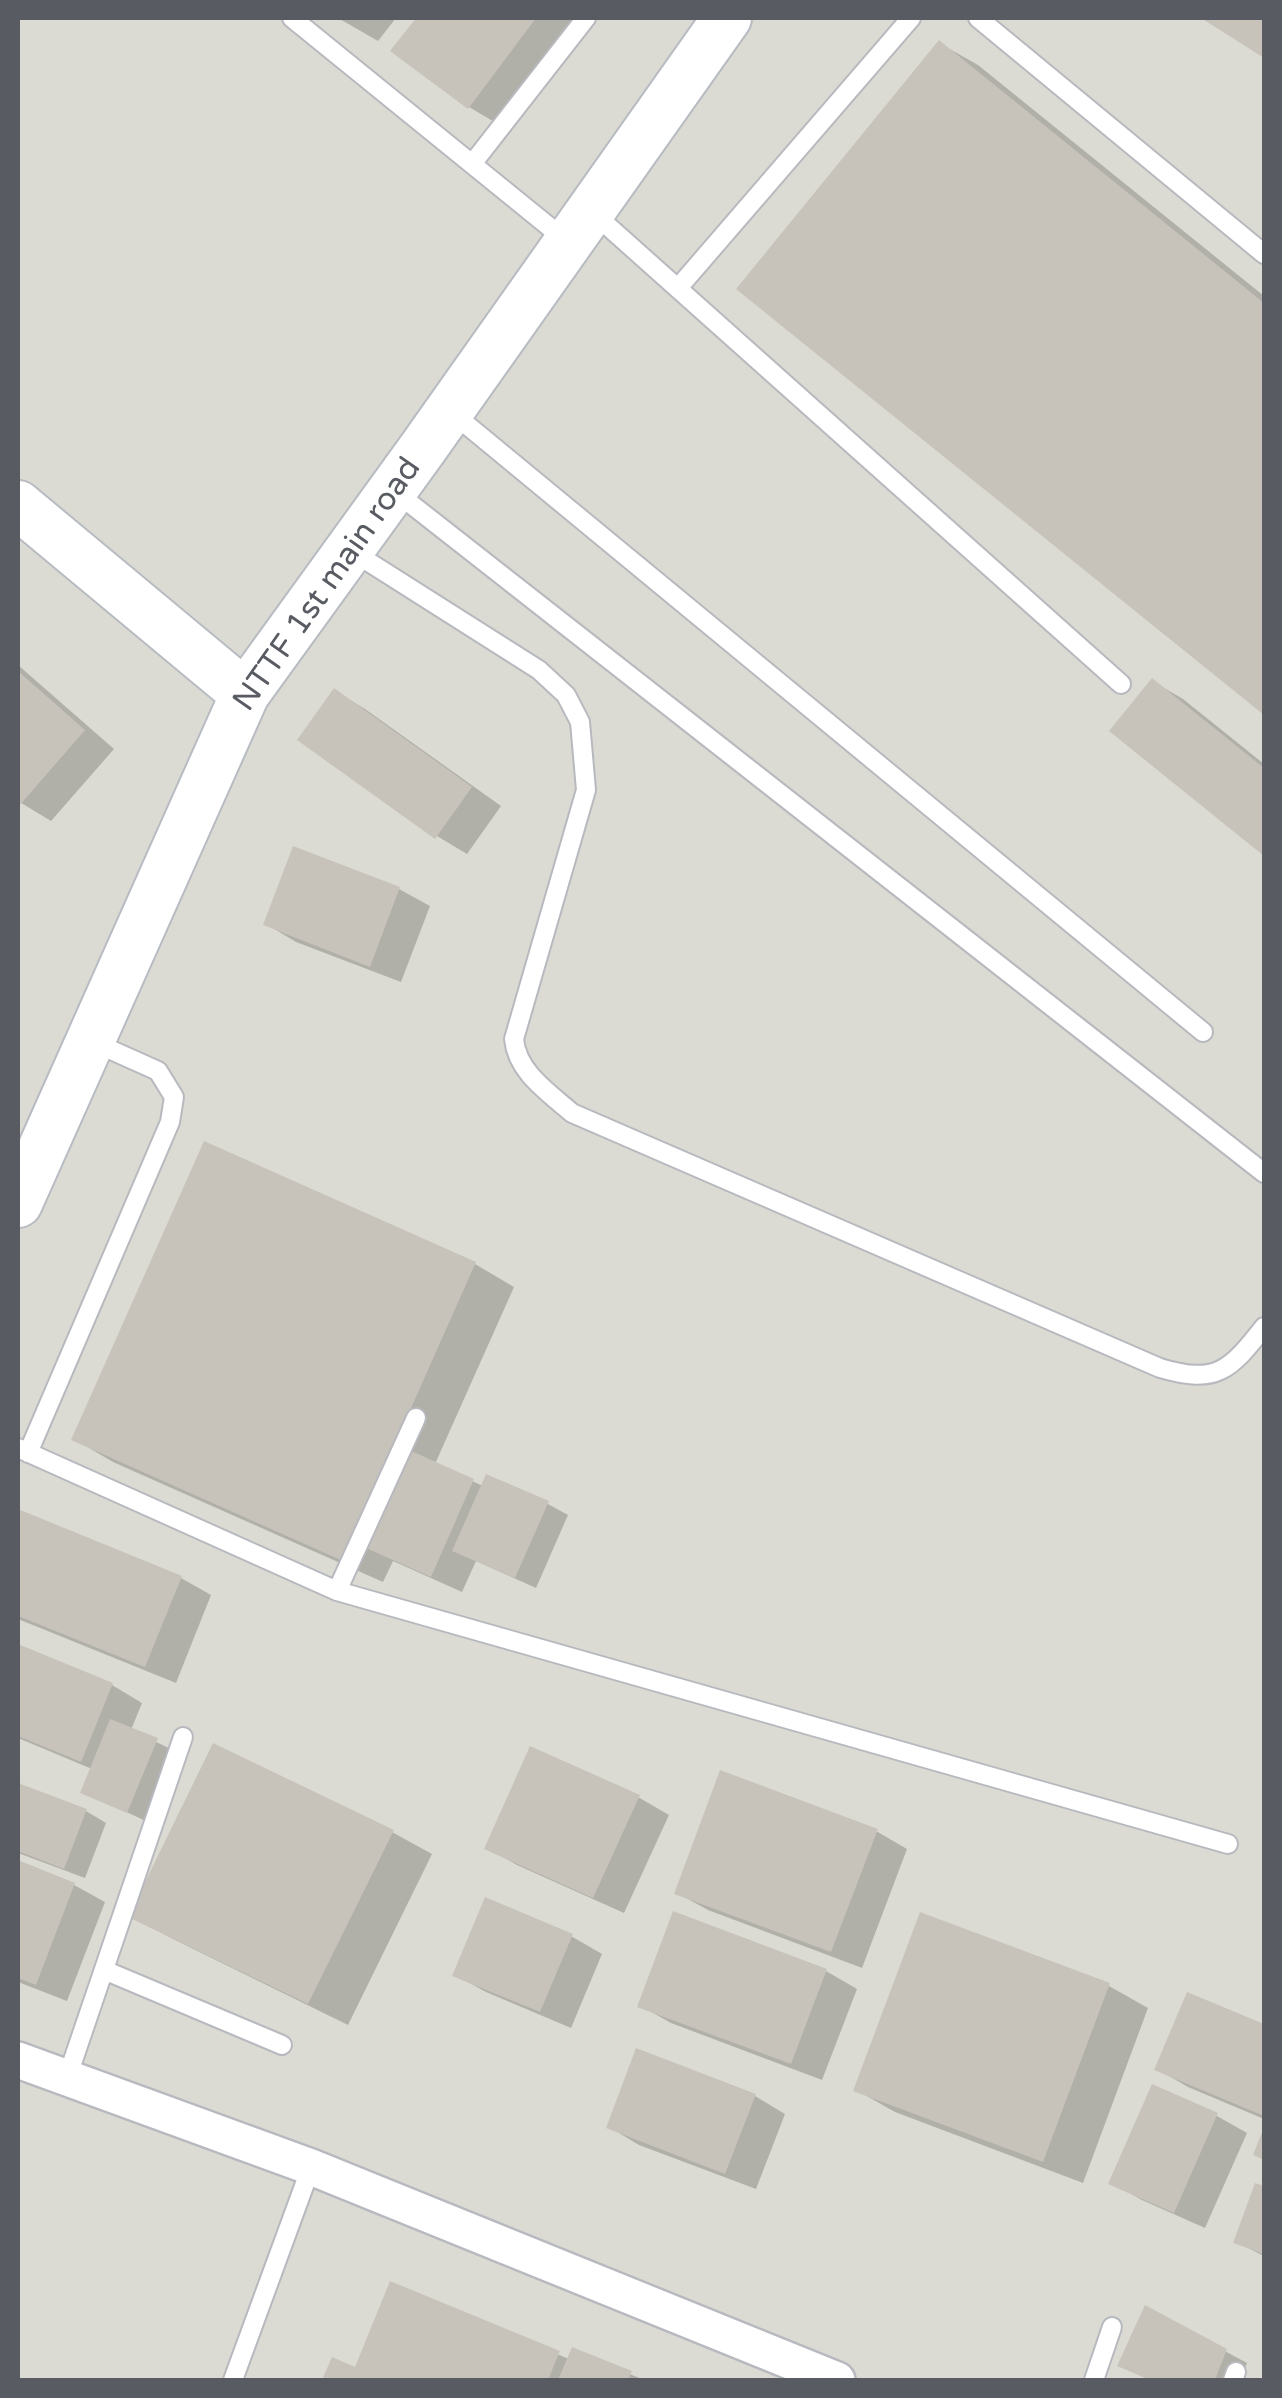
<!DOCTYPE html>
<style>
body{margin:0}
#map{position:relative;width:1282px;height:2398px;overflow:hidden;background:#ece9de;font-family:"Varela Round",sans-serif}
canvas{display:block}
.frame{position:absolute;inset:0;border:20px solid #585b61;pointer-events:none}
</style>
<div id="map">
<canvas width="1282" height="2398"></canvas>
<div class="frame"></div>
</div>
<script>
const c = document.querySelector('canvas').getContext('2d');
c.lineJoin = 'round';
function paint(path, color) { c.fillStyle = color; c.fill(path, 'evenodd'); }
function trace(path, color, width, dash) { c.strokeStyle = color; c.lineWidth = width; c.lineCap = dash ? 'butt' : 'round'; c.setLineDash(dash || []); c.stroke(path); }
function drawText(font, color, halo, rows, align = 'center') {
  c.font = font + ' "Varela Round",sans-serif'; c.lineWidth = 8; c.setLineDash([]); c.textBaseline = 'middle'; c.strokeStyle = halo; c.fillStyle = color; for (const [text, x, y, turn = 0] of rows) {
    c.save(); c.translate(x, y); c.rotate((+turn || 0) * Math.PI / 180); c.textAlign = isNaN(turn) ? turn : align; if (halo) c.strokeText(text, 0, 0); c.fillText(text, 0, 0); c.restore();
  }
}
const industrial = new Path2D(`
 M 18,18 L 1264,18 L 1264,2380 L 18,2380 Z`);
const shadow = new Path2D(`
 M 338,18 L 396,18 L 378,41 Z
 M 419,18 L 592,18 L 508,130 L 469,107 L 394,51 Z
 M 939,43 L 978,65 L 1264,296 L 1264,712 L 740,288 Z
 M 18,665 L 114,749 L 51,821 L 18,801 Z
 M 1152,681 L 1183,699 L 1264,764 L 1264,853 L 1112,731 Z
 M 335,691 L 365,709 L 501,806 L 467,854 L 437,836 Z
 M 399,889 L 430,906 L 401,982 L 296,942 L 266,924 Z
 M 206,1145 L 475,1264 L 514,1287 L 435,1464 L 483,1486 L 548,1504 L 568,1515 L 536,1588 L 476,1561 L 462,1592 L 393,1561 L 383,1582 L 113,1462 L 74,1439 Z
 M 18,1512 L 181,1578 L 211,1595 L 176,1683 L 18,1619 Z
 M 18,1646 L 112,1685 L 142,1703 L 131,1730 L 177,1752 L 148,1822 L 83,1792 L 92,1769 L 18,1738 Z
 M 18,1785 L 86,1811 L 106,1823 L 85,1878 L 18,1853 Z
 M 638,1797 L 669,1815 L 624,1913 L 517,1865 L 487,1848 Z
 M 876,1831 L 907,1849 L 862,1968 L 708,1910 L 677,1893 Z
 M 392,1832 L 432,1854 L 348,2025 L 171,1938 L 132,1916 Z
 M 18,1863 L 74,1885 L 105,1902 L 67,2001 L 18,1982 Z
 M 674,1914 L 826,1971 L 857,1989 L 822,2080 L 671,2023 L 641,2006 Z
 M 571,1936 L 602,1954 L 571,2028 L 486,1992 L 455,1975 Z
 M 1109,1986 L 1148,2008 L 1083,2183 L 895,2112 L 856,2090 Z
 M 1188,1995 L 1264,2027 L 1264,2119 L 1188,2087 L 1157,2069 Z
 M 755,2096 L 785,2114 L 756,2189 L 639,2145 L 609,2127 Z
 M 1217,2116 L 1247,2133 L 1205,2228 L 1142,2200 L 1111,2183 Z
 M 1256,2186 L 1264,2189 L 1264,2256 L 1236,2242 Z
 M 392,2285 L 569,2359 L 573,2350 L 644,2380 L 325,2380 L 333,2361 L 356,2370 Z
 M 1146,2309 L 1247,2363 L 1240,2380 L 1149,2380 L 1121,2365 Z`);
const building = new Path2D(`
 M 416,18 L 536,18 L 468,109 L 390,51 Z
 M 1201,18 L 1264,18 L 1264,58 Z
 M 939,40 L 1264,303 L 1264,715 L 736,289 Z
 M 18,671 L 85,730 L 19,806 L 18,804 Z
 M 1152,678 L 1264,768 L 1264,856 L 1109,731 Z
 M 334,688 L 472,787 L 435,839 L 297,740 Z
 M 293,846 L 400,887 L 370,967 L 263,925 Z
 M 204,1141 L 476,1262 L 343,1561 L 71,1440 Z
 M 409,1450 L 474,1479 L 431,1577 L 366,1548 Z
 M 486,1474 L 549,1501 L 515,1578 L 452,1551 Z
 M 18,1509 L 182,1576 L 145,1667 L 18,1616 Z
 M 18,1644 L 113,1683 L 81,1762 L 18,1736 Z
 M 110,1719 L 158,1738 L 127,1813 L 80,1793 Z
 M 213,1743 L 394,1830 L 308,2004 L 128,1917 Z
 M 530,1746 L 640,1795 L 593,1898 L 484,1849 Z
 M 720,1770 L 878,1829 L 831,1952 L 674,1894 Z
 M 18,1783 L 87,1809 L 64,1869 L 18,1851 Z
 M 18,1860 L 75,1883 L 36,1985 L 18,1978 Z
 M 485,1897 L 573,1934 L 540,2012 L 452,1976 Z
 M 673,1911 L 827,1969 L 791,2064 L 637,2007 Z
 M 920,1912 L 1110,1983 L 1043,2162 L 853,2091 Z
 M 1187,1992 L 1264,2024 L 1264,2116 L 1154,2070 Z
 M 636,2048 L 756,2094 L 725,2174 L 606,2128 Z
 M 1152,2084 L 1218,2113 L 1174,2213 L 1108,2184 Z
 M 1264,2127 L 1264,2160 L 1253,2155 Z
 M 1255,2183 L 1264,2186 L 1264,2254 L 1233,2243 Z
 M 390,2281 L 560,2351 L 548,2380 L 322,2380 L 332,2357 L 355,2367 Z
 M 1145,2305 L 1227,2349 L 1215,2380 L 1150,2380 L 1117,2366 Z
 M 572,2347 L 632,2371 L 628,2380 L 558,2380 Z`);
const lane = new Path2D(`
 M 292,18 L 568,242
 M 978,18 L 1264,254
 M 472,164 L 586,18
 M 591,211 L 1121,684
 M 678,288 L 911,18
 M 450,411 L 1203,1032
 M 393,490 L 1264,1173
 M 353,552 L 539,670 L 566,695 L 580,722 L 586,790 L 514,1039 C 517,1072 548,1092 572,1113 L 1160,1368 C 1217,1385 1230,1370 1264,1327
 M 18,1448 L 337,1591 L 1228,1844
 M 28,1453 L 170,1122 L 174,1097 L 158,1071 L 91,1041
 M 337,1591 L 416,1418
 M 104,1970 L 282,2045
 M 67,2078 L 183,1737
 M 233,2380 L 311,2167
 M 1094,2380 L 1112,2327
 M 1233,2380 L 1236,2372`);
const street = new Path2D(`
 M 18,2060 L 311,2167 L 837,2380`);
const secondary = new Path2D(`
 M 18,505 L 245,694
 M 18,1203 L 245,694 L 423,448 L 727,18`);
const streetNames = [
 ["NTTF 1st main road",328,585,-55]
];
paint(industrial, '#dcdbd3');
paint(shadow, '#0003');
paint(building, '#c7c3bb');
trace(lane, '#b7b9bf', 22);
trace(street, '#b7b9bf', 40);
trace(secondary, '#b7bbc2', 52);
trace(lane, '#fff', 18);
trace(street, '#fff', 35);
trace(secondary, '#fff', 48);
drawText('32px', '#585b61', '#fff', streetNames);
</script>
